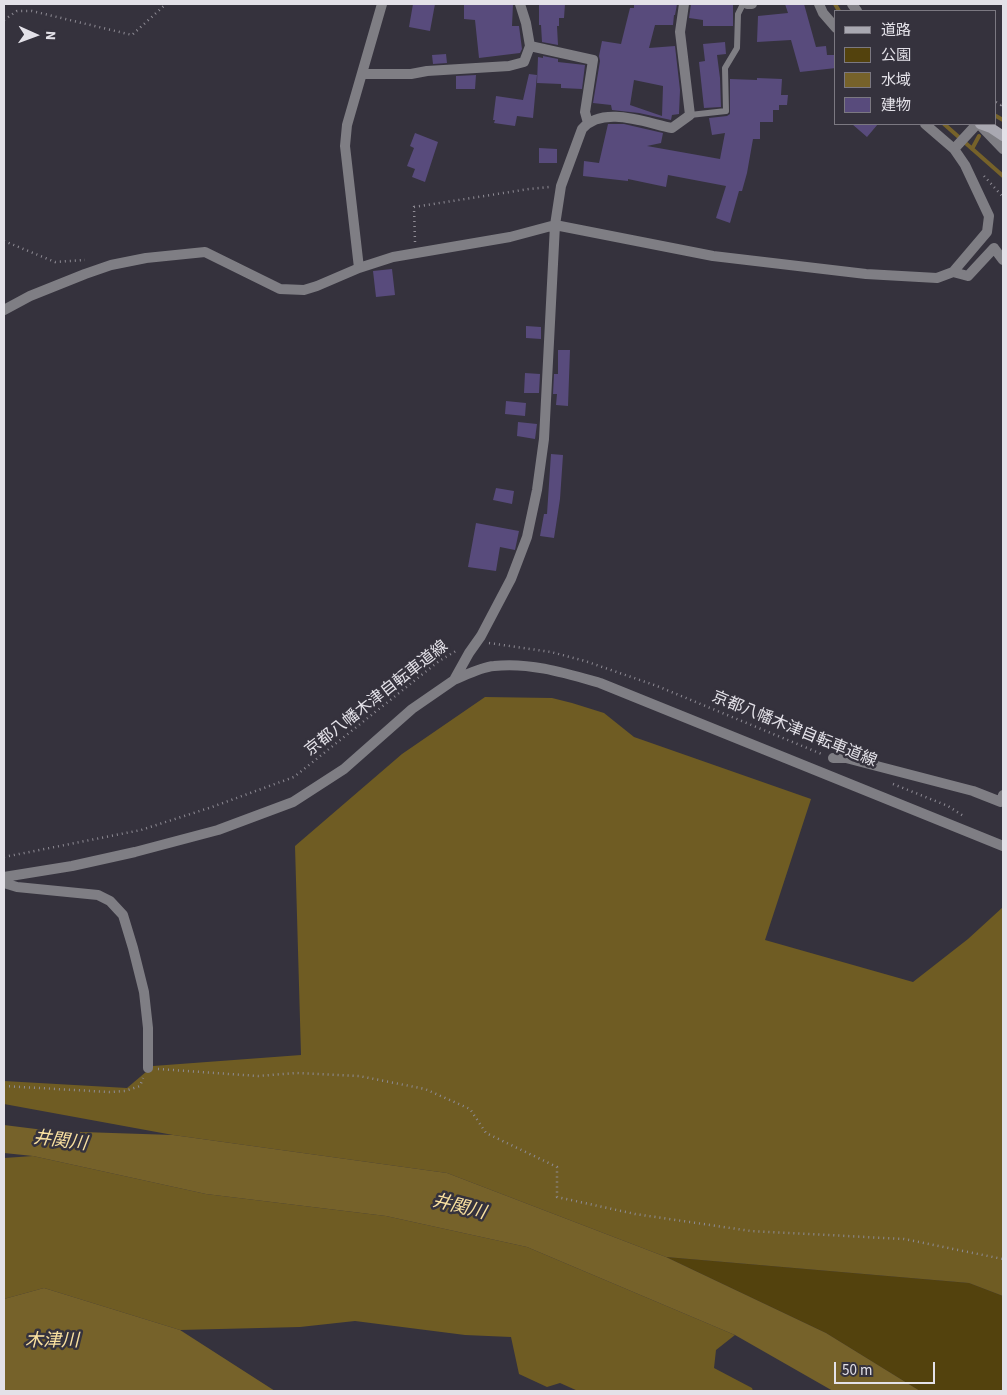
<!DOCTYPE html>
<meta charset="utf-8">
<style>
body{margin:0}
#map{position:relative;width:1007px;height:1395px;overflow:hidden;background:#35323d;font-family:"Source Sans 3","Noto Sans JP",sans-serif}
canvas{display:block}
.frame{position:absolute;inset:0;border:5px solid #e3e1e8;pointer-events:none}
.legend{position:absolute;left:834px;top:10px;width:162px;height:115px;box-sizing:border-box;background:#35323d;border:1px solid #7b7881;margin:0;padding:6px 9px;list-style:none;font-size:15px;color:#e3e1e8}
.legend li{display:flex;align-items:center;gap:10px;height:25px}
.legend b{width:25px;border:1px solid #7b7881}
.north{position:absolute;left:10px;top:10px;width:50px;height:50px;-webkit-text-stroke:4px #35323d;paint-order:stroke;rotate:92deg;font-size:14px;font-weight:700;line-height:20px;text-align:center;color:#e3e1e8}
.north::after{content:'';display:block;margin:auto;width:18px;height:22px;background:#e3e1e8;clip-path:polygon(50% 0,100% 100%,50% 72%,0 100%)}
.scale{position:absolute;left:834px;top:1362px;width:101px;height:22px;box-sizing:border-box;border:2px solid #e3e1e8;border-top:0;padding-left:6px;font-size:15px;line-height:18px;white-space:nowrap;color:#e3e1e8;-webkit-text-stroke:4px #35323d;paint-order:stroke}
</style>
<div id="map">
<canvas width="1007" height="1395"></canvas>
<div class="frame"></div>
<ul class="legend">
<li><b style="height:6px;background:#a9a8b1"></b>道路</li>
<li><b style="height:14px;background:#53420d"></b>公園</li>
<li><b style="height:14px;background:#76622a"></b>水域</li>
<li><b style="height:14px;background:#584b7c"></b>建物</li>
</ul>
<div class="north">N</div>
<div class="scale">50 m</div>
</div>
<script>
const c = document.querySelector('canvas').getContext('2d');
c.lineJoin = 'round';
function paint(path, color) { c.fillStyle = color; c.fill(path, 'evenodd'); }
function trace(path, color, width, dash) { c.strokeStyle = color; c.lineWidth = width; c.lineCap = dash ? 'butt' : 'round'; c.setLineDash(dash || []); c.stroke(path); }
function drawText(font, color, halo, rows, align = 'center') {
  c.font = font + ' "Source Sans 3","Noto Sans JP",sans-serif'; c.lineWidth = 5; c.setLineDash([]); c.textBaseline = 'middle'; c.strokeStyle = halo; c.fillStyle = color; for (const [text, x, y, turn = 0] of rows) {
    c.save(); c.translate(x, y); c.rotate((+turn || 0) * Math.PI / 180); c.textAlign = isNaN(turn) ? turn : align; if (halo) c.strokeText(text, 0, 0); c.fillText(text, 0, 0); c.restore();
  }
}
const green = new Path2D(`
 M 666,1257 L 969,1283 L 1003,1296 L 1003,1391 L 920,1391 L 826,1333 Z`);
const forest = new Path2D(`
 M 485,697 L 552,698 L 572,703 L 604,713 L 634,737 L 811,799 L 765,940 L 913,982 L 968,939 L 1003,907 L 1003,1296 L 969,1283 L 666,1257 L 447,1173 L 173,1135 L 4,1104 L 4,1081 L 127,1088 L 153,1066 L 301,1055 L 295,846 L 402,754 Z
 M 33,1156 L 206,1194 L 386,1216 L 527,1247 L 735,1335 L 716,1350 L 714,1368 L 752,1388 L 753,1391 L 578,1391 L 560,1383 L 547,1387 L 519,1374 L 511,1337 L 465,1335 L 355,1321 L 300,1327 L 180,1330 L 44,1288 L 4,1299 L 4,1158 Z`);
const water = new Path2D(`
 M 4,1125 L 52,1131 L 173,1135 L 447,1173 L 666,1257 L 826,1333 L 920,1391 L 833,1391 L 735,1335 L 527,1247 L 386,1216 L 206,1194 L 33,1156 L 4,1153 Z
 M 44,1288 L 180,1330 L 275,1391 L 4,1391 L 4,1299 Z`);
const stream = new Path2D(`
 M 835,4 L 839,11
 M 996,116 L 1003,120
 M 944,124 L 1003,176
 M 972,149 L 979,136`);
const building = new Path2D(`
 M 413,4 L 435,4 L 430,31 L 409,27 Z
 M 464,4 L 513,4 L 512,26 L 519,26 L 522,49 L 520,53 L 479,58 L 475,20 L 464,19 Z
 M 539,4 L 565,4 L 564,18 L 559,18 L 559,26 L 557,26 L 558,45 L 542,42 L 541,25 L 539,25 Z
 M 634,4 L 677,4 L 675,15 L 674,15 L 673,25 L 655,25 L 649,48 L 675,46 L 680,90 L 679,114 L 672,115 L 671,120 L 639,113 L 612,110 L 611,105 L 593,103 L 600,61 L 599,56 L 602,41 L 621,44 L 630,8 L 634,8 ZM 634,80 L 663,86 L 662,116 L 630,105 Z
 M 691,4 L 733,4 L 733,26 L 703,26 L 703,20 L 689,18 Z
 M 785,4 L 804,4 L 816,47 L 826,46 L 827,55 L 836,55 L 836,68 L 800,72 L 791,40 L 757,42 L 758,16 L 788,13 Z
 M 725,42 L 726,54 L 717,55 L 720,78 L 721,107 L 704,108 L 699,62 L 705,61 L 703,44 Z
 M 446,54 L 447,63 L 433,64 L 432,55 Z
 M 543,56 L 558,59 L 558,62 L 585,65 L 582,89 L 561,88 L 561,84 L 537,83 L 538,57 L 543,58 Z
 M 529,74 L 537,75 L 533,118 L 517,116 L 515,126 L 494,123 L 495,120 L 493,120 L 496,96 L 523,100 Z
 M 476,75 L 475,89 L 456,89 L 456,76 Z
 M 757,78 L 782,79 L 781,95 L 788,95 L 787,105 L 779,105 L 779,110 L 773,110 L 773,122 L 760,122 L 760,139 L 753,139 L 747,173 L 742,191 L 739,191 L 730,223 L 716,218 L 726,186 L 668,175 L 666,187 L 628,179 L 628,181 L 583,176 L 584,161 L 599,163 L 608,124 L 624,124 L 663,133 L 661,143 L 647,146 L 720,159 L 725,133 L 712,135 L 709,118 L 727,116 L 730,114 L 730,79 L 757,80 Z
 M 852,124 L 878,124 L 867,137 Z
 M 415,133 L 438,142 L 425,182 L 412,177 L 415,169 L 407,166 L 414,148 L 410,146 Z
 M 539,148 L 557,149 L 557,163 L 539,163 Z
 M 392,269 L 395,295 L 376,297 L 373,271 Z
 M 526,326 L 541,327 L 541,339 L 526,338 Z
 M 558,350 L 570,350 L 568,406 L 556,405 L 557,394 L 553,394 L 554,374 L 558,374 Z
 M 525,373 L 540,374 L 539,393 L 524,393 Z
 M 506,401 L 526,403 L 525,416 L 505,414 Z
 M 518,422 L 537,424 L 535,439 L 517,436 Z
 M 551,454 L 563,455 L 560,499 L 554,538 L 540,536 L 544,514 L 547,514 Z
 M 496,488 L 514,491 L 512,504 L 493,500 Z
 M 476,523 L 519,531 L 515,550 L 500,547 L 496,571 L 468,567 Z`);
const path = new Path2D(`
 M 4,20 L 17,11 L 32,11 L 132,35 L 166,4
 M 996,102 L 1001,105 L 1003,101
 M 984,176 L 1003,197
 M 4,241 L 55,262 L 85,260
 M 415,242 L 414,207 L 529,189 L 549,187
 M 489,643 L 551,652 L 585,661 L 657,686 L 824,755
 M 893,784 L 948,806 L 965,817
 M 4,857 L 141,830 L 212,807 L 294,777 L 439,661 L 456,651
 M 158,1069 L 258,1076 L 296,1073 L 359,1076 L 425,1089 L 470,1109 L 486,1133 L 557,1167 L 557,1197 L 635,1214 L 751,1231 L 904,1239 L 1003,1259
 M 4,1086 L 109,1092 L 125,1091 L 140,1086 L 143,1078`);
const lane = new Path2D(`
 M 690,115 L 726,111 L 725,68 L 737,48 L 738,14 L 743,4`);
const street = new Path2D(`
 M 520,4 L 526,23 L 530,46 L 593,60 L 585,112 L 588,123
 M 747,4 L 752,4
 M 819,4 L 823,13 L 836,28
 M 852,4 L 857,11
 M 362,74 L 411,74 L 427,71 L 509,66 L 524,62 L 530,46
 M 979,124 L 1003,149
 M 954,149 L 977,124
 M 359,268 L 345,146 L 347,125 L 382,4
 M 953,272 L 968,276 L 994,248 L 1003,260
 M 4,310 L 30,296 L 85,274 L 111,265 L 146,258 L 205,252 L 280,289 L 304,290 L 317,286 L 359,268 L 393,257 L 510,237 L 555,225 L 713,256 L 866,274 L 937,278 L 953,272 L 987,232 L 989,216 L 965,165 L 954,149 L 925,124
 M 454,680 C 466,675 481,667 494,666 C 530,662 565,673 600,683 L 1003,846
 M 833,758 L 846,758 L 973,791 L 1001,802 L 1003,795
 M 4,877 L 72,866 L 135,852 L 218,830 L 293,802 L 344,769 L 412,709 L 454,680 L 469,653 L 481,636 L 511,579 L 527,537 L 537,490 L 544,439 L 555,225 L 561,186 L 582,129 C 603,105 646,123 672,128 L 690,115 L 680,32 L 684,4
 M 4,883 L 17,887 L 98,895 L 110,901 L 123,915 L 133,948 L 144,992 L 148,1028 L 148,1068`);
const secondary = new Path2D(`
 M 980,124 L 991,128 L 1003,136`);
const streetNames = [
 ["京都八幡木津自転車道線",377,699,-38],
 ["京都八幡木津自転車道線",794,730,22]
];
const waterNames = [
 ["井関川",60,1142,7],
 ["井関川",459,1208,14],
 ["木津川",52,1342]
];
paint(green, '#53420d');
paint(forest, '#6f5c23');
paint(water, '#76622a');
trace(stream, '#76622a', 4);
paint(building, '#584b7c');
trace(path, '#8f8c95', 2.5, [1, 4]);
trace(lane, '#7f7e84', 6);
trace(street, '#7f7e84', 10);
trace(secondary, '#a9a8b1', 10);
drawText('16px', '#e3e1e8', '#35323d', streetNames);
drawText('italic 18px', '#fae1a0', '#35323d', waterNames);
</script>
